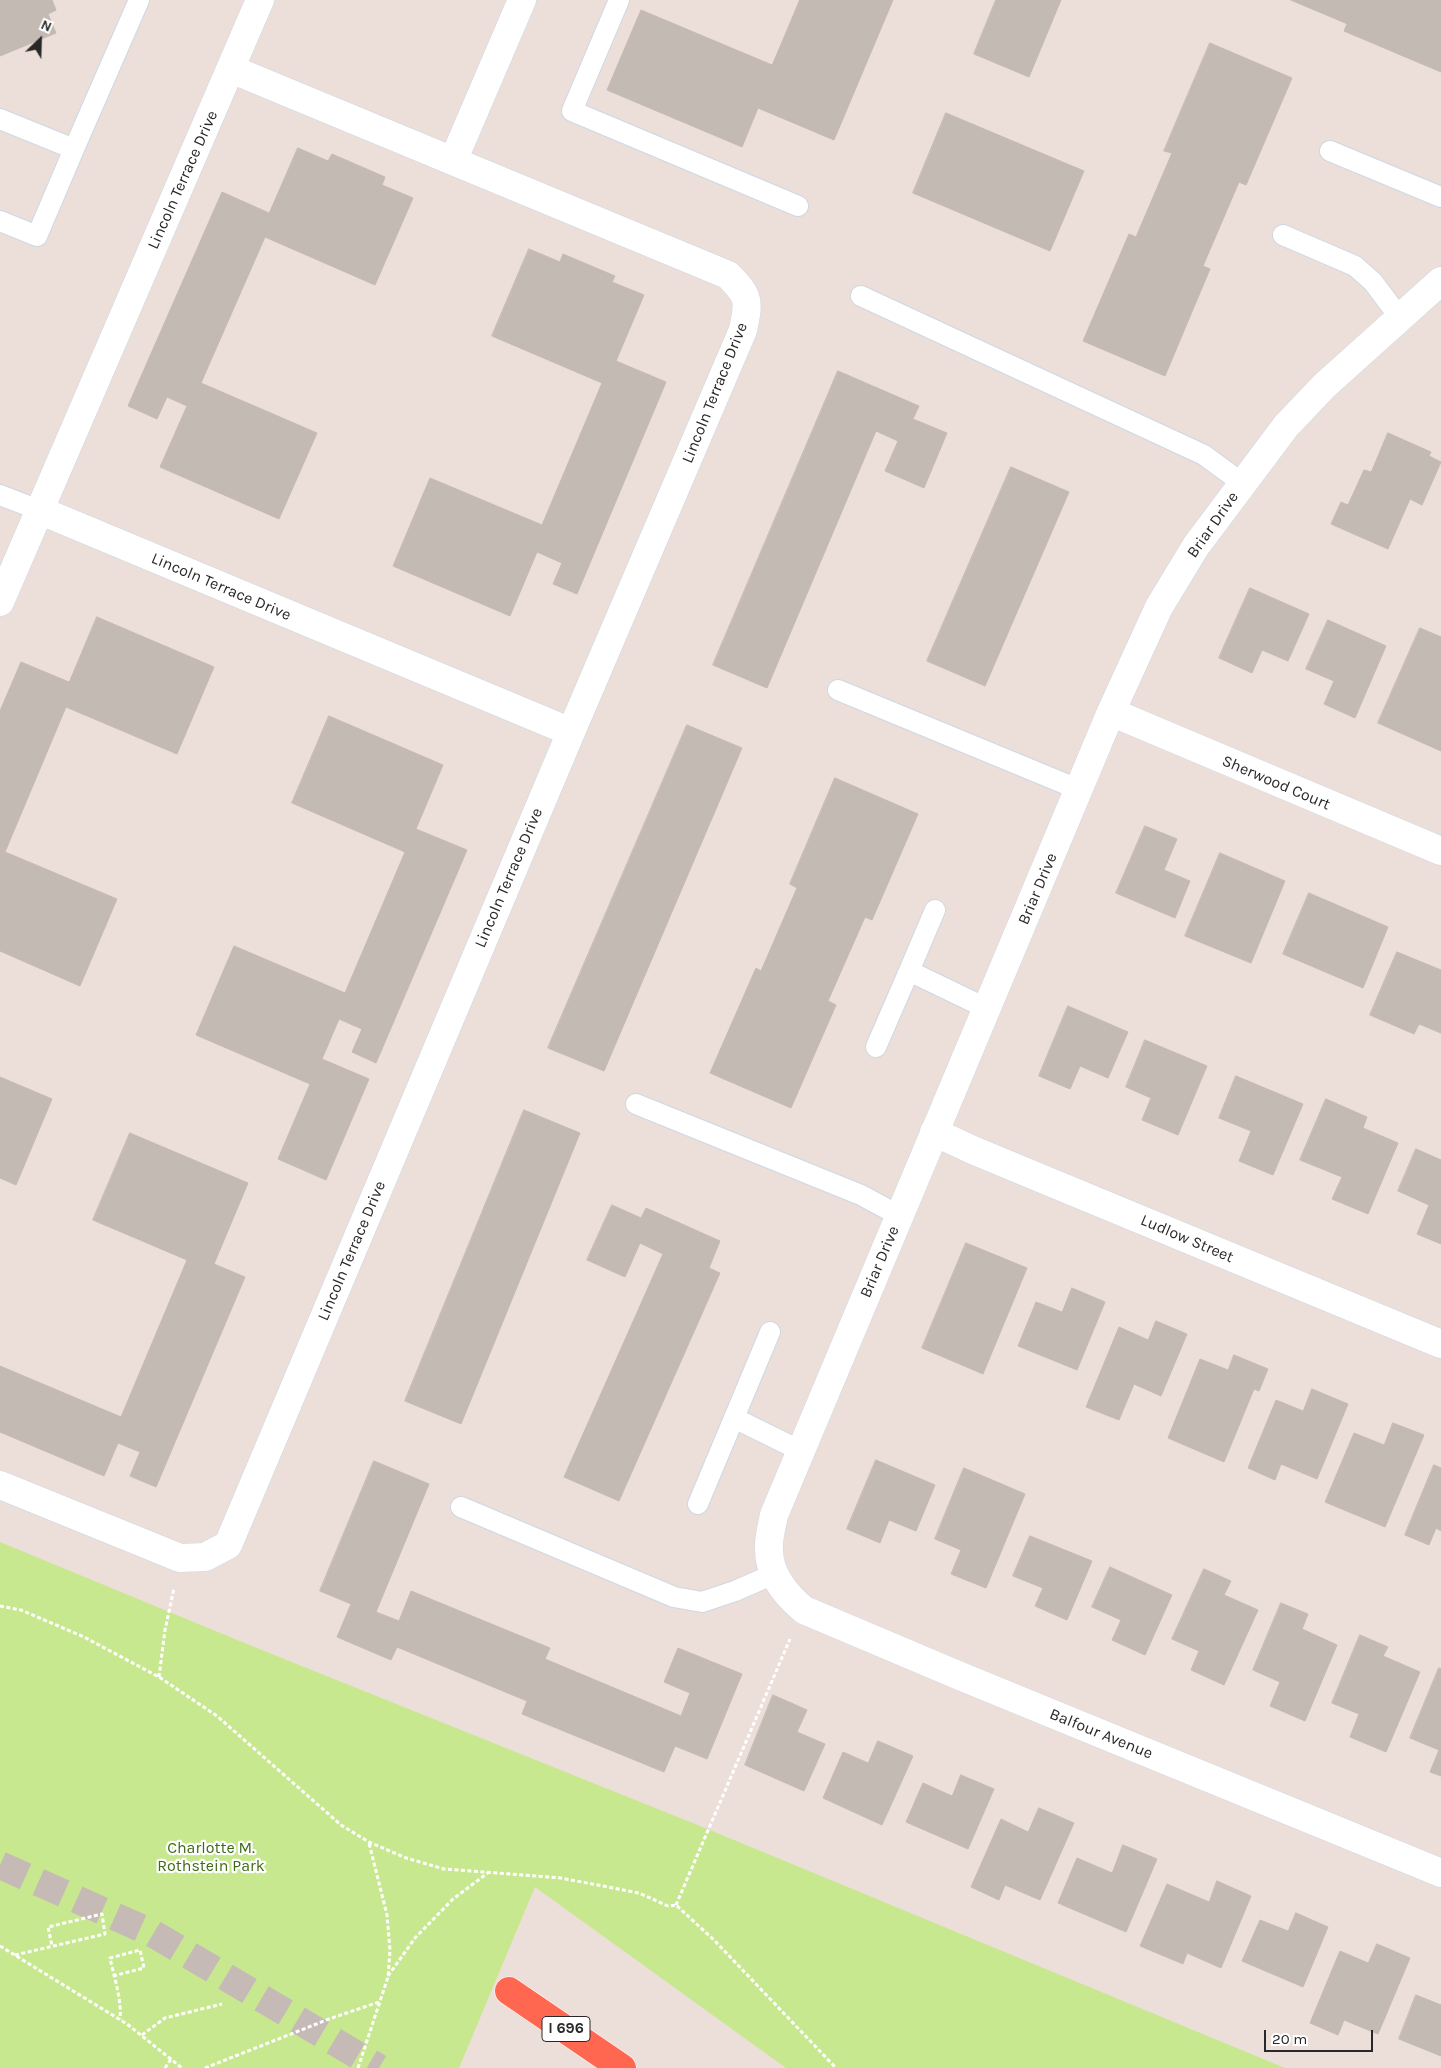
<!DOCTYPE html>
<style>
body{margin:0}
#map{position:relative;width:1441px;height:2068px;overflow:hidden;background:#ecded8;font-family:Karla,sans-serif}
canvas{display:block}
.north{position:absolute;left:15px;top:15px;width:50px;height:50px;-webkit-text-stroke:4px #fff;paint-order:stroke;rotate:24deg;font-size:14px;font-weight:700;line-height:20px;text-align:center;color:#282828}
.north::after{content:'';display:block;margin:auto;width:18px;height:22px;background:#282828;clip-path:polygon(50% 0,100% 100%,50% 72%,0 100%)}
.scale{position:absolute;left:1264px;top:2030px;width:109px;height:22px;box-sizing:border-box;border:2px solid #282828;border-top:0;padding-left:6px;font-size:15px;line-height:18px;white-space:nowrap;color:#282828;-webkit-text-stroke:4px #fff;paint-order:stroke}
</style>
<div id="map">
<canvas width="1441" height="2068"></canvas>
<div class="north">N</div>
<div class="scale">20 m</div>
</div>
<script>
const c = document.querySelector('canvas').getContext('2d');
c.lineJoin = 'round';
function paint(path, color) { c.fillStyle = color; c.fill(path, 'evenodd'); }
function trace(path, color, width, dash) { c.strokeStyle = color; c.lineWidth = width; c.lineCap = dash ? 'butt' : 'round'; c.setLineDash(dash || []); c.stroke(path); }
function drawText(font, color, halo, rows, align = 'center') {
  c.font = font + ' Karla,sans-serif'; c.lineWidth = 4.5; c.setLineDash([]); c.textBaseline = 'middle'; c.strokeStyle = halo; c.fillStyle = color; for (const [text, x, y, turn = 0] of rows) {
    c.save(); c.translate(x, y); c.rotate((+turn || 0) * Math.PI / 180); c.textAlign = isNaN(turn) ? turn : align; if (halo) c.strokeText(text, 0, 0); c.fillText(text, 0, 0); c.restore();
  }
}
const green = new Path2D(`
 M 0,1542 L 242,1642 L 705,1828 L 1285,2068 L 786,2068 L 535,1887 L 459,2068 L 0,2068 Z`);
const building = new Path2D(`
 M 0,0 L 52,0 L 56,10 L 48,14 L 56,33 L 0,56 Z
 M 800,0 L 893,0 L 834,140 L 758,108 L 742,147 L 607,90 L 641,10 L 772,65 Z
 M 996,0 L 1061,0 L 1029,77 L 974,54 Z
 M 1291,0 L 1441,0 L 1441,72 L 1344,31 L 1347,24 Z
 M 1210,43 L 1292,78 L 1246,185 L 1239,182 L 1203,266 L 1210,269 L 1165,376 L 1083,341 L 1129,234 L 1136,237 L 1172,153 L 1164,151 Z
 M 946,113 L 1084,171 L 1050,251 L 913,193 Z
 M 298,148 L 328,161 L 332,154 L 385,177 L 382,185 L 413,198 L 375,285 L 265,237 L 201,383 L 317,433 L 279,519 L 160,467 L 187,406 L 167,397 L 157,419 L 128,406 L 222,192 L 269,213 Z
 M 529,249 L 560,262 L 563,254 L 615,276 L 612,282 L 644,295 L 616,361 L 666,382 L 577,594 L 553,584 L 562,563 L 537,552 L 510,616 L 393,566 L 430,478 L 542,525 L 602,383 L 492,336 Z
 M 838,371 L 919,406 L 913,419 L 947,433 L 924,488 L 885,471 L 898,441 L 876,431 L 767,688 L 713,665 Z
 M 1388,433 L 1431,452 L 1429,456 L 1441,462 L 1422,505 L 1410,499 L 1388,549 L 1331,524 L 1341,502 L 1348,505 L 1364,470 L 1371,472 Z
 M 1011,467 L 1069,492 L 985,686 L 927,661 Z
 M 1250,588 L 1309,614 L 1288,661 L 1262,650 L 1252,673 L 1219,658 Z
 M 97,617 L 214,667 L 177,754 L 66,707 L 5,852 L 117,899 L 80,986 L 0,951 L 0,711 L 21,662 L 69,682 Z
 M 1328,620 L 1386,646 L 1355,718 L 1324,704 L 1334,681 L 1306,669 Z
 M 1420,628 L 1441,637 L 1441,751 L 1378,723 Z
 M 329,716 L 443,765 L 416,829 L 467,850 L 376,1063 L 352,1052 L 362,1029 L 339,1019 L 322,1059 L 369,1079 L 326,1180 L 278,1159 L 310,1084 L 196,1035 L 234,946 L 345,993 L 405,852 L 292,803 Z
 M 687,725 L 742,748 L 604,1071 L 548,1048 Z
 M 835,778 L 918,814 L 872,920 L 865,917 L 828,1001 L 836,1005 L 791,1108 L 710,1073 L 756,968 L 761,971 L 797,888 L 790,884 Z
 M 1145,826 L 1177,839 L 1164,870 L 1190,881 L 1175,918 L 1116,893 Z
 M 1220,853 L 1285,881 L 1251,963 L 1185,936 Z
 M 1309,893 L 1388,927 L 1363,988 L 1283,954 Z
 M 1397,952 L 1441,970 L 1441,1033 L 1419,1024 L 1414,1034 L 1370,1015 Z
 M 1068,1006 L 1128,1032 L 1108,1078 L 1080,1066 L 1070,1089 L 1039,1076 Z
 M 1145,1040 L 1207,1066 L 1178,1135 L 1142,1120 L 1151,1098 L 1126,1087 Z
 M 1236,1076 L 1303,1104 L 1273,1175 L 1239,1161 L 1251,1131 L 1219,1118 Z
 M 0,1077 L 52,1099 L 16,1185 L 0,1178 Z
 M 1326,1099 L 1367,1117 L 1363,1128 L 1398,1143 L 1368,1214 L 1332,1199 L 1342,1177 L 1300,1160 Z
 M 524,1110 L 580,1133 L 461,1424 L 405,1401 Z
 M 130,1133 L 248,1183 L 214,1264 L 245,1277 L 156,1487 L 130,1476 L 140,1452 L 118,1443 L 104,1476 L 0,1432 L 0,1366 L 121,1417 L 187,1260 L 93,1220 Z
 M 1416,1149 L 1441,1160 L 1441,1244 L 1417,1234 L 1429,1205 L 1398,1191 Z
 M 612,1205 L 641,1218 L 646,1208 L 720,1241 L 709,1268 L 720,1273 L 619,1501 L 564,1477 L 663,1254 L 640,1243 L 625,1277 L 587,1260 Z
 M 966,1243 L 1027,1268 L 983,1374 L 922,1348 Z
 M 1072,1288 L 1105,1302 L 1077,1370 L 1018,1346 L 1036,1302 L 1062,1312 Z
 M 1156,1321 L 1187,1334 L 1161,1396 L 1134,1384 L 1119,1420 L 1086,1407 L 1119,1327 L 1148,1340 Z
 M 1234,1355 L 1268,1369 L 1259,1391 L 1254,1389 L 1224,1462 L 1168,1438 L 1200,1359 L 1228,1370 Z
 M 1312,1389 L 1348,1404 L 1317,1479 L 1281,1464 L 1275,1480 L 1248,1468 L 1276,1400 L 1303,1411 Z
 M 1393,1423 L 1424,1435 L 1385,1527 L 1325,1502 L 1354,1433 L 1384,1445 Z
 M 876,1460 L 935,1485 L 916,1531 L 889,1520 L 880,1543 L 847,1529 Z
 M 374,1461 L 429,1484 L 376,1612 L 399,1621 L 411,1591 L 550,1648 L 545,1659 L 681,1716 L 690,1693 L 664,1682 L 678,1648 L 742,1674 L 707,1759 L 675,1746 L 664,1772 L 522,1714 L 527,1701 L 397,1647 L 391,1660 L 337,1637 L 351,1604 L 320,1591 Z
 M 1434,1465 L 1441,1468 L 1441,1531 L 1436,1528 L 1429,1545 L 1405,1535 Z
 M 964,1468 L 1025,1494 L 986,1588 L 951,1574 L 961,1550 L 935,1539 Z
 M 1030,1536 L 1092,1561 L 1067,1620 L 1035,1606 L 1043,1588 L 1013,1576 Z
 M 1110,1567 L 1172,1595 L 1145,1655 L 1112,1640 L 1121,1620 L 1092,1607 Z
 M 1204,1569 L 1231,1581 L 1224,1595 L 1258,1610 L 1224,1685 L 1191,1670 L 1199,1651 L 1172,1639 Z
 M 1281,1603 L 1308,1614 L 1302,1629 L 1337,1645 L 1305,1721 L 1270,1706 L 1280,1682 L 1253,1670 Z
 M 1360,1635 L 1388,1647 L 1383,1656 L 1420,1672 L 1386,1752 L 1350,1737 L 1359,1714 L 1332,1703 Z
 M 1439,1668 L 1441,1669 L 1441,1776 L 1430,1772 L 1439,1750 L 1410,1738 Z
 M 773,1695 L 807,1710 L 797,1732 L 825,1744 L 804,1791 L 745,1765 Z
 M 878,1741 L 913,1756 L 882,1825 L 823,1798 L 843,1752 L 868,1763 Z
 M 961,1775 L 994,1789 L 968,1849 L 906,1822 L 923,1783 L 952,1796 Z
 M 1039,1808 L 1074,1823 L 1040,1900 L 1005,1885 L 999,1900 L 971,1887 L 1001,1819 L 1028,1832 Z
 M 1123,1845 L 1157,1859 L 1126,1932 L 1058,1903 L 1077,1858 L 1112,1873 Z
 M 1217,1881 L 1251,1896 L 1221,1968 L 1187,1953 L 1183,1964 L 1140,1946 L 1167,1884 L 1209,1902 Z
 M 1296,1913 L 1328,1927 L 1303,1987 L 1242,1961 L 1260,1920 L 1288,1931 Z
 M 1377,1944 L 1410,1958 L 1378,2034 L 1344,2020 L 1338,2035 L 1310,2023 L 1340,1951 L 1368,1963 Z
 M 1416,1995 L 1441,2005 L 1441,2056 L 1399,2039 Z`);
const highwayTunnel = new Path2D(`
 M 0,1865 L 152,1933 L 379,2068`);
const path = new Path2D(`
 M 0,1606 L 21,1610 L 84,1637 L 159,1677 L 217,1716 L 341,1825 L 369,1842 L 406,1858 L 444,1869 L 561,1878 L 639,1893 L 668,1906 L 676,1905 L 714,1940 L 836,2068
 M 159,1677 L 165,1630 L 174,1588
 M 676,1905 L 790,1639
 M 0,1946 L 127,2024 L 182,2068
 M 15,1955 L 105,1934 L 102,1914 L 48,1927 L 52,1946
 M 113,1976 L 144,1968 L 140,1950 L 110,1958 C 114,1977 122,2000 120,2019
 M 388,1976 L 415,1938 L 453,1899 L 489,1872
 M 142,2035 L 165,2018 L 222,2004
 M 165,2068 L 171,2059
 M 205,2068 L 329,2019 L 379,2002
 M 358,2068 L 388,1977 L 390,1950 L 387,1915 L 369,1843`);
const lane = new Path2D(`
 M 619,0 L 572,111 L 798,206
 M 0,119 L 74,149 L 139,0
 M 1330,151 L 1441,197
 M 0,221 L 37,236 L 74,149
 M 1283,235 L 1355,266 L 1373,282 L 1400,318
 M 861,296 L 1204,455 L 1242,483
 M 0,495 L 39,510
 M 838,690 L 1080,790
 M 909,971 L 935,910
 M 876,1047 L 909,971 L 988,1009
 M 636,1104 L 861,1195 L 900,1216
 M 734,1418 L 801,1451
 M 698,1504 L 770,1332
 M 461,1507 L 674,1597 L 702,1602 L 735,1591 L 774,1574`);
const street = new Path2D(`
 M 453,161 L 522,0
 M 1441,281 L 1324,386 L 1286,426 L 1196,546 L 1159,607 L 1111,712 L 774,1515 C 772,1526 768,1539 769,1550 C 769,1574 786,1595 804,1610 L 960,1676 L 1441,1873
 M 39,510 L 571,732
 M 0,602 L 260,0
 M 1111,712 L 1441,851
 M 934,1132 L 975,1151 L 1441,1344
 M 0,1485 L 180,1558 L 205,1557 L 228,1545 L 571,732 L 743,330 C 749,301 750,297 728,275 L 231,69`);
const highway = new Path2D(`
 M 509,1991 L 622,2068`);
const shields = [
 [566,2029,48]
];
const shieldNames = [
 ["I 696",566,2029]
];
const streetNames = [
 ["Lincoln Terrace Drive",183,180,-66],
 ["Lincoln Terrace Drive",715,393,-68],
 ["Briar Drive",1213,525,-55],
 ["Lincoln Terrace Drive",221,587,23],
 ["Sherwood Court",1276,783,23],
 ["Lincoln Terrace Drive",509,878,-67],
 ["Briar Drive",1038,889,-67],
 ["Ludlow Street",1187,1239,23],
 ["Lincoln Terrace Drive",352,1251,-67],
 ["Briar Drive",880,1262,-67],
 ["Balfour Avenue",1101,1734,22]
];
const parkNames = [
 ["Charlotte M.",211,1848],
 ["Rothstein Park",211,1866]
];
paint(green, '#c8e890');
paint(building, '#c3bab4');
trace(building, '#c7b9b2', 1);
trace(highwayTunnel, '#c5bab5', 28, [28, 14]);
trace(lane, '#ced8e3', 22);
trace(street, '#ced8e3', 29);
trace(highway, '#fff', 29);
trace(path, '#fff', 3, [4, 2.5]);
trace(lane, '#fff', 20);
trace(street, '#fff', 28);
trace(highway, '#ff6750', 28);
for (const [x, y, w] of shields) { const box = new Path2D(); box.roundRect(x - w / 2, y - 12.5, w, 25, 4); c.fillStyle = '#fff'; c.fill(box); trace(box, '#282828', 1); }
drawText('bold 15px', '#282828', null, shieldNames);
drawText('16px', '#282828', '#fff', streetNames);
drawText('16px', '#3f6a14', '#fff', parkNames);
</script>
